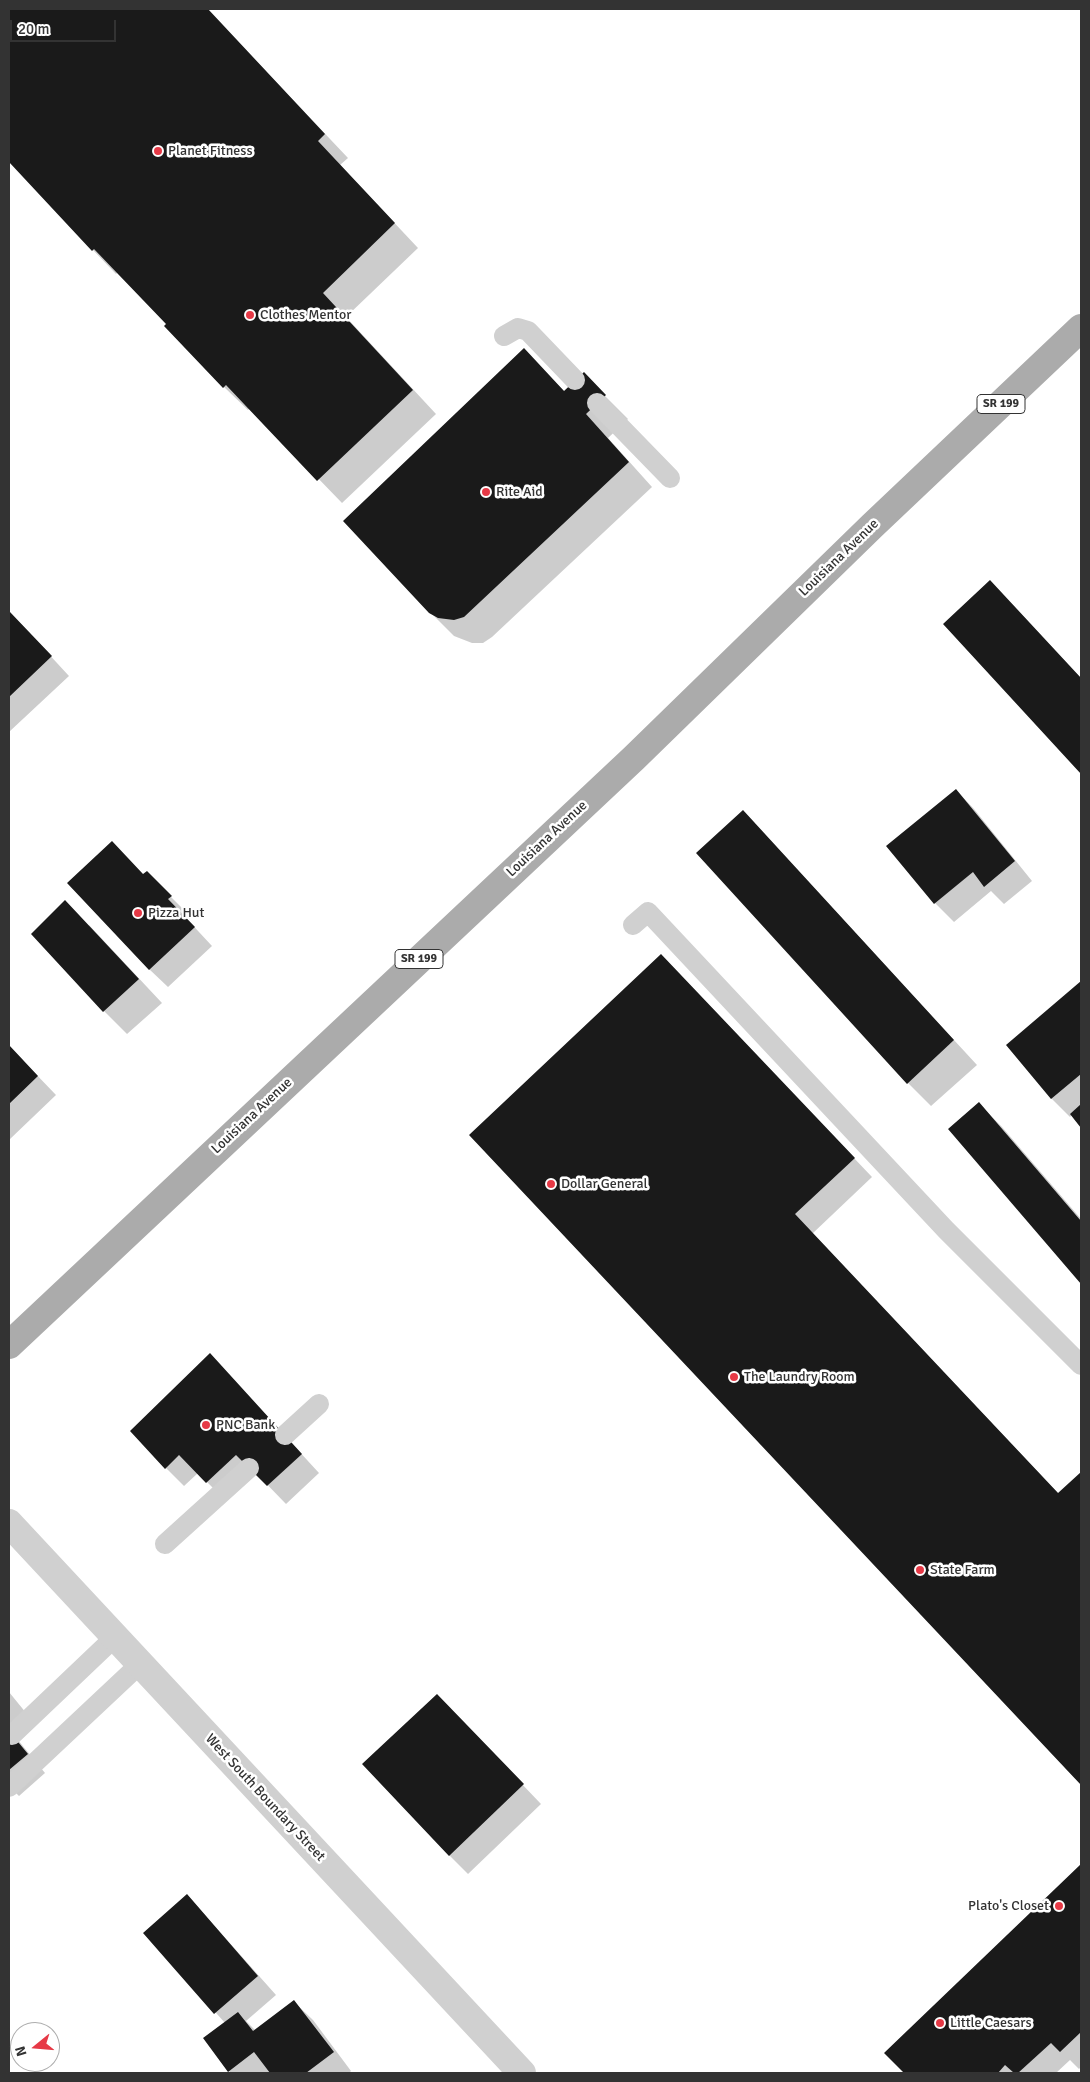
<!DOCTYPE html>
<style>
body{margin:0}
#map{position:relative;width:1090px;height:2082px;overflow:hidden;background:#fff;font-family:Signika,sans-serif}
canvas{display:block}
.frame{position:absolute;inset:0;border:10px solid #333;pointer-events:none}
.north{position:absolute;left:10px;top:2022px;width:50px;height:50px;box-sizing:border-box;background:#fff;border:1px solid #adadad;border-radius:50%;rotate:253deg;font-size:14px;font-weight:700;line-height:20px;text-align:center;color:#333}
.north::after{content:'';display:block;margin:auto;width:18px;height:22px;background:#e63946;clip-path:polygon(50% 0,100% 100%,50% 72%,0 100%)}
.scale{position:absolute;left:10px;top:20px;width:106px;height:22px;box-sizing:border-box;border:2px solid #333;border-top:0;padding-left:6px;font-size:15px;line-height:18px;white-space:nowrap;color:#333;-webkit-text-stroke:4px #fff;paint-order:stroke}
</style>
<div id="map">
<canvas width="1090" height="2082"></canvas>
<div class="frame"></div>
<div class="north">N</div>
<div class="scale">20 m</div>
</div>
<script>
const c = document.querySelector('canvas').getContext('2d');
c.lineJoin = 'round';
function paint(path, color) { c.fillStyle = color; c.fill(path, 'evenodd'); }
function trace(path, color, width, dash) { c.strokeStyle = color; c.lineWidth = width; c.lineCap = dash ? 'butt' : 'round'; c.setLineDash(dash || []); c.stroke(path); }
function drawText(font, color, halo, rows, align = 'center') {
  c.font = font + ' Signika,sans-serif'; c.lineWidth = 5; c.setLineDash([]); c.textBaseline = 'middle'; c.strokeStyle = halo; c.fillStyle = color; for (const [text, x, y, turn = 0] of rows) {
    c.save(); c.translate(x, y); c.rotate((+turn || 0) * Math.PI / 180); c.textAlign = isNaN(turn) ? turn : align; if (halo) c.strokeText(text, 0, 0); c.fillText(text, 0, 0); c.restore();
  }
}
const shadow = new Path2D(`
 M 9,9 L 207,9 L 348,158 L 340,165 L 418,248 L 346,317 L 436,414 L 342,503 L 250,408 L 248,410 L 224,387 L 166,326 L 168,324 L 118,272 L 116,274 L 93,250 L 9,160 Z
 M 524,350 L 565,392 L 583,374 L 628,419 L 608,438 L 652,487 L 492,637 L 483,643 L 472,643 L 454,636 L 430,612 Z
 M 1013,605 L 1081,678 L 1081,772 L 945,624 Z
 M 9,611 L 69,676 L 9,732 Z
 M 956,790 L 974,809 L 1032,881 L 1004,904 L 991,891 L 954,922 L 935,903 L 888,846 Z
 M 743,811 L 977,1065 L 931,1106 L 908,1083 Z
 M 147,873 L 189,915 L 186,918 L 212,946 L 168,987 L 149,969 L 144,875 Z
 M 89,925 L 162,1003 L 127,1034 L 104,1011 Z
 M 679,974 L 872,1177 L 812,1234 L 1059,1494 L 1081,1473 L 1081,1783 L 471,1136 Z
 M 1081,983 L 1081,1126 L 1072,1115 L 1070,1117 L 1051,1098 L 1007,1045 Z
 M 9,1046 L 56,1095 L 9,1140 Z
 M 979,1104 L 1002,1127 L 1081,1219 L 1081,1283 L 950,1129 Z
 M 228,1374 L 319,1473 L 286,1504 L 255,1472 L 225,1500 L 198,1473 L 184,1486 L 166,1468 Z
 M 9,1692 L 31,1719 L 13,1734 L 45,1773 L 19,1796 L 9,1786 Z
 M 455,1714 L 541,1804 L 468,1874 L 449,1855 Z
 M 1081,1866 L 1081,2067 L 1079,2069 L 1070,2060 L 1056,2073 L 906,2073 L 886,2053 Z
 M 187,1895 L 276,1995 L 246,2021 L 256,2031 L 294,2002 L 313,2020 L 351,2071 L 349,2073 L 231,2073 L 229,2071 L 225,2023 L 145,1933 Z`);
const building = new Path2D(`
 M 9,9 L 208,9 L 325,134 L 318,141 L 395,223 L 323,293 L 413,390 L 317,481 L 226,385 L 223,388 L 164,326 L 166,324 L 94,249 L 92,251 L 9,162 Z
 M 524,348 L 564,391 L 584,372 L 606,395 L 586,414 L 629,462 L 464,617 L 454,620 L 438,618 L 429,613 L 343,521 Z
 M 990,580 L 1081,678 L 1081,774 L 943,624 Z
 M 9,611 L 52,656 L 9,697 Z
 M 956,789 L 1015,861 L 984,887 L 973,872 L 934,904 L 886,846 Z
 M 743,810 L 954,1040 L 907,1084 L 696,853 Z
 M 112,841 L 143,874 L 147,871 L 172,896 L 168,899 L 195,927 L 149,970 L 67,883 Z
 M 65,900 L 139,979 L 103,1012 L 31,934 Z
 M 661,954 L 855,1158 L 795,1214 L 1058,1493 L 1081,1472 L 1081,1785 L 469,1135 Z
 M 1081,981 L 1081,1074 L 1051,1099 L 1006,1045 Z
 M 9,1045 L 38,1076 L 9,1104 Z
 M 979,1102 L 1081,1221 L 1081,1284 L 948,1129 Z
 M 1081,1104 L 1081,1128 L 1070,1114 Z
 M 210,1353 L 302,1454 L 267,1486 L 236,1455 L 206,1483 L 179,1455 L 165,1469 L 130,1431 Z
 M 437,1694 L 524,1784 L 449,1856 L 362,1764 Z
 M 9,1731 L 28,1754 L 9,1770 Z
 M 1081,1864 L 1081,2032 L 1060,2052 L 1051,2043 L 1018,2073 L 1014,2073 L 1005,2065 L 998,2073 L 904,2073 L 884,2053 Z
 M 187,1894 L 258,1976 L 214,2014 L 143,1933 Z
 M 294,2000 L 334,2052 L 306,2073 L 270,2073 L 254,2052 L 228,2072 L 203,2038 L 238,2012 L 253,2031 Z`);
const service = new Path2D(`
 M 504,336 L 518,328 L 528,331 L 575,380
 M 597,403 L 670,478
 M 633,925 L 648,912 L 946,1230 L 1081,1365
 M 285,1435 L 319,1404
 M 165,1544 L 249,1468
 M 12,1735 L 115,1637
 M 9,1787 L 140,1664`);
const tertiary = new Path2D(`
 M 9,1523 L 522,2073`);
const primary = new Path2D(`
 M 9,1345 L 634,758 L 872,526 L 1081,328`);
const markers = [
 [158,151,5,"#e63946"],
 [250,315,5,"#e63946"],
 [486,492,5,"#e63946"],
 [138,913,5,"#e63946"],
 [551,1184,5,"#e63946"],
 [734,1377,5,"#e63946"],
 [206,1425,5,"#e63946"],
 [920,1570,5,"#e63946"],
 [1059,1906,5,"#e63946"],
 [940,2023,5,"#e63946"]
];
const shields = [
 [1001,404,48],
 [419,959,48]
];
const shieldNames = [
 ["SR 199",1001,404],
 ["SR 199",419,959]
];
const poiNames = [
 ["Planet Fitness",168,151],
 ["Clothes Mentor",260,315],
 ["Rite Aid",496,492],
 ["Pizza Hut",148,913],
 ["Dollar General",561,1184],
 ["The Laundry Room",744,1377],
 ["PNC Bank",216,1425],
 ["State Farm",930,1570],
 ["Plato's Closet",1049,1906,"right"],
 ["Little Caesars",950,2023]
];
const streetNames = [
 ["Louisiana Avenue",839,558,-44],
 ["Louisiana Avenue",547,839,-43],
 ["Louisiana Avenue",252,1116,-43],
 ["West South Boundary Street",265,1798,47]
];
paint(shadow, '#0003');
paint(building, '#1a1a1a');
trace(service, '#d0d0d0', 20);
trace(tertiary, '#d0d0d0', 28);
trace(primary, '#ababab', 28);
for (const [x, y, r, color] of markers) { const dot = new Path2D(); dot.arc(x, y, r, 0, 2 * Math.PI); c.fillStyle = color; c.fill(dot); trace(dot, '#fff', 2); }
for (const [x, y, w] of shields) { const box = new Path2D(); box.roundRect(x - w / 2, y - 9.5, w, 19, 4); c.fillStyle = '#fff'; c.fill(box); trace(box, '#333', 1); }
drawText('bold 12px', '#333', null, shieldNames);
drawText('14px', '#333', '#fff', poiNames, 'left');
drawText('14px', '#333', '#fff', streetNames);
</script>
